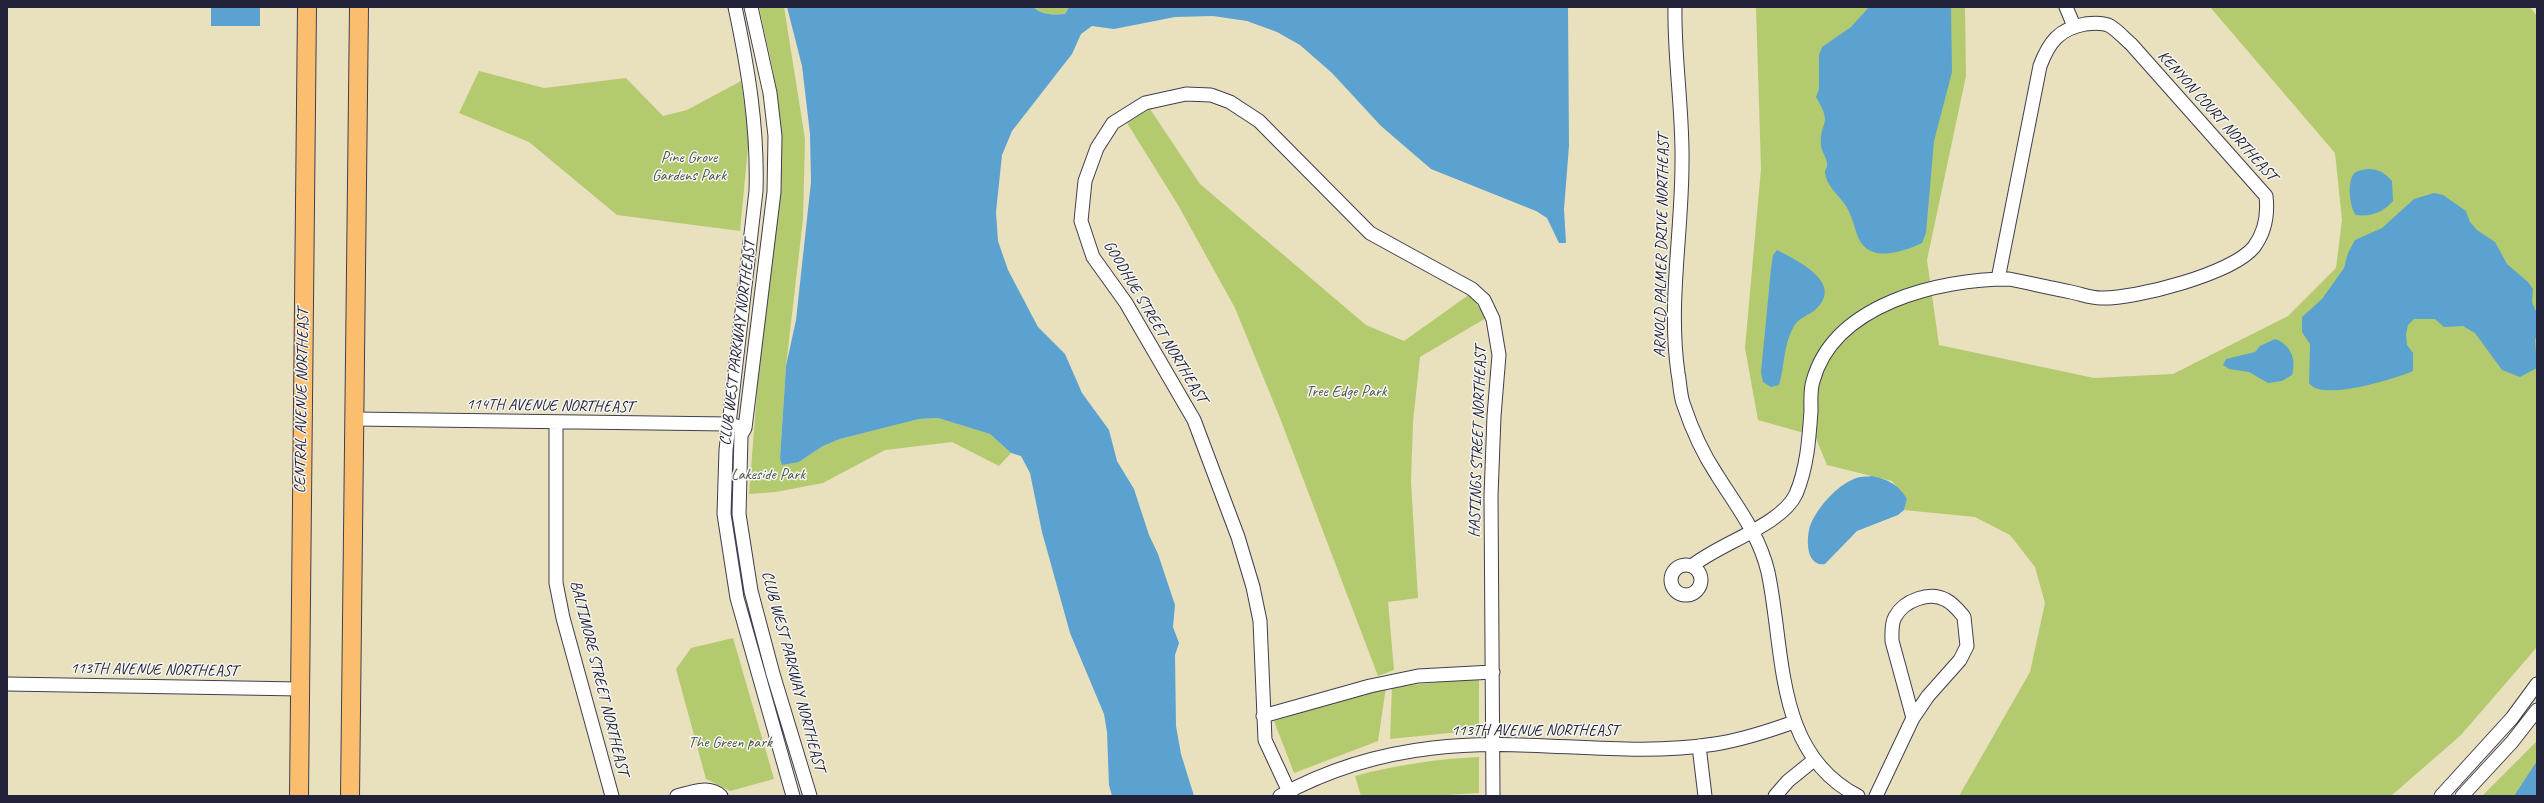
<!DOCTYPE html>
<style>
body{margin:0}
#map{position:relative;width:2544px;height:803px;overflow:hidden;background:#e9e0be;font-family:Caveat,sans-serif}
canvas{display:block}
.frame{position:absolute;inset:0;border:8px solid #22223b;pointer-events:none}
</style>
<div id="map">
<canvas width="2544" height="803"></canvas>
<div class="frame"></div>
</div>
<script>
const c = document.querySelector('canvas').getContext('2d');
c.lineJoin = 'round';
function paint(path, color) { c.fillStyle = color; c.fill(path, 'evenodd'); }
function trace(path, color, width, dash) { c.strokeStyle = color; c.lineWidth = width; c.lineCap = dash ? 'butt' : 'round'; c.setLineDash(dash || []); c.stroke(path); }
function drawText(font, color, halo, rows, align = 'center') {
  c.font = font + ' Caveat,sans-serif'; c.lineWidth = 3; c.setLineDash([]); c.textBaseline = 'middle'; c.strokeStyle = halo; c.fillStyle = color; for (const [text, x, y, turn = 0] of rows) {
    c.save(); c.translate(x, y); c.rotate((+turn || 0) * Math.PI / 180); c.textAlign = isNaN(turn) ? turn : align; if (halo) c.strokeText(text, 0, 0); c.fillText(text, 0, 0); c.restore();
  }
}
const green = new Path2D(`
 M 759,7 L 784,7 L 805,139 L 803,219 L 786,366 L 780,458 L 799,462 L 823,446 L 840,439 L 919,419 L 938,418 L 990,434 L 1011,453 L 999,466 L 952,442 L 885,450 L 823,483 L 776,492 L 749,494 L 760,354 L 780,166 L 773,70 Z
 M 1033,7 L 1069,7 L 1065,14 C 1053,15 1042,15 1033,7 Z
 M 1756,7 L 1965,7 L 1966,76 L 1927,260 L 1939,345 L 2094,378 L 2173,374 L 2288,316 L 2336,268 L 2342,220 L 2335,153 L 2210,7 L 2530,7 L 2537,16 L 2537,647 L 2461,735 L 2391,796 L 1959,796 L 2030,672 L 2045,603 L 2035,567 L 2010,535 L 1975,517 L 1904,510 L 1907,499 L 1892,481 L 1827,465 L 1815,436 L 1758,420 L 1745,348 L 1761,169 Z
 M 479,71 L 544,88 L 626,78 L 663,116 L 687,110 L 741,81 L 749,137 L 740,231 L 617,215 L 529,142 L 459,113 Z
 M 1150,109 L 1200,184 L 1366,325 L 1404,341 L 1470,294 L 1486,318 L 1420,357 L 1413,422 L 1411,482 L 1418,598 L 1388,602 L 1394,670 L 1378,676 L 1280,418 L 1235,308 L 1178,205 L 1127,123 Z
 M 733,638 L 774,779 L 730,791 L 706,779 L 676,669 L 691,648 Z
 M 1479,678 L 1479,730 L 1390,739 L 1392,687 Z
 M 1386,687 L 1378,741 L 1294,773 L 1274,721 Z
 M 2537,741 L 2537,796 L 2482,796 Z
 M 1479,757 L 1479,793 L 1430,796 L 1361,796 L 1355,776 C 1396,765 1436,759 1479,757 Z`);
const water = new Path2D(`
 M 211,7 L 260,7 L 260,26 L 211,26 Z
 M 787,7 L 1033,7 C 1042,15 1053,15 1065,14 L 1069,7 L 1568,7 L 1569,146 L 1564,209 L 1566,243 L 1559,243 L 1547,218 L 1536,211 L 1431,169 L 1381,126 L 1332,73 L 1300,45 L 1277,32 L 1247,21 L 1213,16 L 1175,17 L 1114,29 L 1092,26 L 1081,34 L 1072,54 L 1012,131 L 1002,155 L 996,212 L 998,241 L 1008,270 L 1038,327 L 1065,354 L 1082,393 L 1109,430 L 1117,461 L 1134,489 L 1149,535 L 1158,554 L 1175,605 L 1173,627 L 1179,643 L 1175,655 L 1176,726 L 1181,754 L 1194,796 L 1112,796 L 1109,785 L 1107,732 L 1104,714 L 1070,633 L 1042,532 L 1030,473 L 1021,456 L 1011,453 L 990,434 L 938,418 L 919,419 L 840,439 L 823,446 L 799,462 L 782,465 L 780,458 L 786,366 L 796,320 L 811,182 L 810,134 L 802,66 Z
 M 1869,7 L 1951,7 L 1952,72 L 1934,141 L 1926,233 L 1922,243 C 1903,252 1869,264 1858,237 C 1854,226 1852,216 1846,206 C 1839,195 1826,186 1825,172 C 1825,169 1828,167 1827,164 C 1827,158 1822,152 1821,146 C 1819,120 1834,127 1816,97 L 1819,89 L 1819,55 L 1822,47 L 1851,27 Z
 M 2368,169 C 2379,169 2385,173 2392,181 L 2393,201 C 2383,212 2372,217 2356,215 C 2350,208 2347,184 2353,175 C 2356,170 2363,170 2368,169 Z
 M 2434,193 L 2443,195 L 2466,211 L 2470,222 L 2477,230 L 2495,242 L 2507,264 L 2528,282 L 2533,289 L 2532,302 L 2537,314 L 2537,337 L 2535,339 L 2537,368 L 2520,377 L 2502,370 L 2475,333 L 2463,326 L 2444,327 L 2435,319 L 2414,319 L 2408,325 L 2406,334 L 2407,345 L 2413,353 L 2413,371 C 2394,379 2322,402 2309,383 L 2310,344 L 2302,332 L 2302,317 L 2322,299 L 2344,268 L 2348,253 L 2355,240 L 2382,228 L 2414,199 Z
 M 1777,250 C 1796,260 1846,283 1815,310 C 1808,316 1800,317 1794,326 C 1783,345 1785,365 1779,385 L 1771,387 L 1763,382 L 1761,372 L 1771,269 L 1773,255 Z
 M 2275,339 C 2290,344 2297,359 2292,375 L 2282,381 L 2268,383 L 2249,372 L 2229,369 L 2223,365 L 2226,359 L 2255,352 L 2260,346 Z
 M 1872,476 C 1889,480 1898,484 1907,499 L 1904,510 L 1898,515 L 1857,531 L 1825,564 C 1806,567 1806,539 1810,526 C 1817,508 1836,486 1854,479 C 1859,476 1867,477 1872,476 Z
 M 2537,761 L 2537,796 L 2514,796 Z`);
const minor = new Path2D(`
 M 735,7 C 748,68 758,128 756,191 L 726,450 L 724,514 L 737,598 L 793,796
 M 751,7 L 770,93 L 775,136 L 774,192 L 745,428 L 741,435 L 739,514 L 751,591 L 773,674 L 810,796
 M 1675,7 C 1674,59 1683,111 1682,163 C 1682,233 1668,304 1678,373 C 1680,383 1680,394 1683,403 C 1691,427 1703,454 1717,475 C 1737,507 1759,534 1768,572 C 1785,652 1774,753 1858,796
 M 2066,7 L 2074,26
 M 355,419 L 728,424 L 737,426
 M 556,423 L 556,583 L 563,618 L 612,796
 M1671 580a15 15 0 1 1 30 0a15 15 0 1 1-30 0Z
 M 1692,566 C 1718,544 1782,525 1796,494 C 1807,468 1809,440 1811,411 C 1811,402 1810,390 1813,381 C 1834,304 1939,279 2009,279 C 2029,283 2050,288 2071,292 C 2081,294 2091,298 2101,298 C 2135,299 2232,274 2254,247 C 2265,232 2268,213 2266,196 L 2131,44 C 2125,39 2117,30 2110,26 C 2103,22 2093,23 2085,24 C 2059,29 2049,42 2040,66 L 1998,279
 M 7,684 L 300,689
 M 1263,716 L 1370,686 L 1418,676 L 1493,672
 M 1699,746 L 1705,796
 M 677,796 C 691,792 709,785 721,796
 M 1280,796 C 1327,770 1380,754 1433,748 C 1526,736 1621,759 1715,744 C 1741,740 1769,731 1794,722
 M 1291,796 L 1265,740 L 1260,621 L 1253,587 L 1238,537 L 1194,420 L 1126,303 L 1093,257 L 1081,221 L 1085,181 L 1097,148 L 1113,123 L 1145,103 L 1186,94 L 1211,95 L 1230,102 L 1259,121 L 1370,233 L 1472,289 L 1484,300 L 1493,319 L 1499,355 L 1494,416 L 1491,496 L 1493,796
 M 1775,796 L 1788,781 L 1814,760
 M 1876,796 L 1913,718 L 1928,696 L 1960,660 L 1967,646 L 1964,617 C 1959,611 1954,604 1946,600 C 1930,591 1904,600 1895,617 C 1891,624 1892,634 1892,641 L 1913,718
 M 2441,796 L 2512,718 L 2537,684
 M 2462,796 L 2512,742 L 2537,710`);
const highway = new Path2D(`
 M 299,796 L 307,7
 M 350,796 L 359,7`);
const streetNames = [
 ["KENYON COURT NORTHEAST",2217,116,48],
 ["ARNOLD PALMER DRIVE NORTHEAST",1662,246,-89],
 ["GOODHUE STREET NORTHEAST",1155,322,59],
 ["CLUB WEST PARKWAY NORTHEAST",738,343,-83],
 ["CENTRAL AVENUE NORTHEAST",302,401,-89],
 ["114TH AVENUE NORTHEAST",550,406,1],
 ["HASTINGS STREET NORTHEAST",1478,442,-88],
 ["113TH AVENUE NORTHEAST",154,670,1],
 ["CLUB WEST PARKWAY NORTHEAST",793,671,75],
 ["BALTIMORE STREET NORTHEAST",599,678,76],
 ["113TH AVENUE NORTHEAST",1535,731]
];
const parkNames = [
 ["Pine Grove",689,158],
 ["Gardens Park",689,176],
 ["Tree Edge Park",1346,392],
 ["Lakeside Park",768,475],
 ["The Green park",730,743]
];
paint(green, '#b4ca6e');
paint(water, '#5ba2d1');
trace(minor, '#403e4f', 15);
trace(highway, '#403e4f', 20);
trace(minor, '#fff', 13);
trace(highway, '#fbbe6e', 18);
drawText('16px', '#22223b', '#f6f6f2', streetNames);
drawText('16px', '#4e544a', '#f6f6f2', parkNames);
</script>
